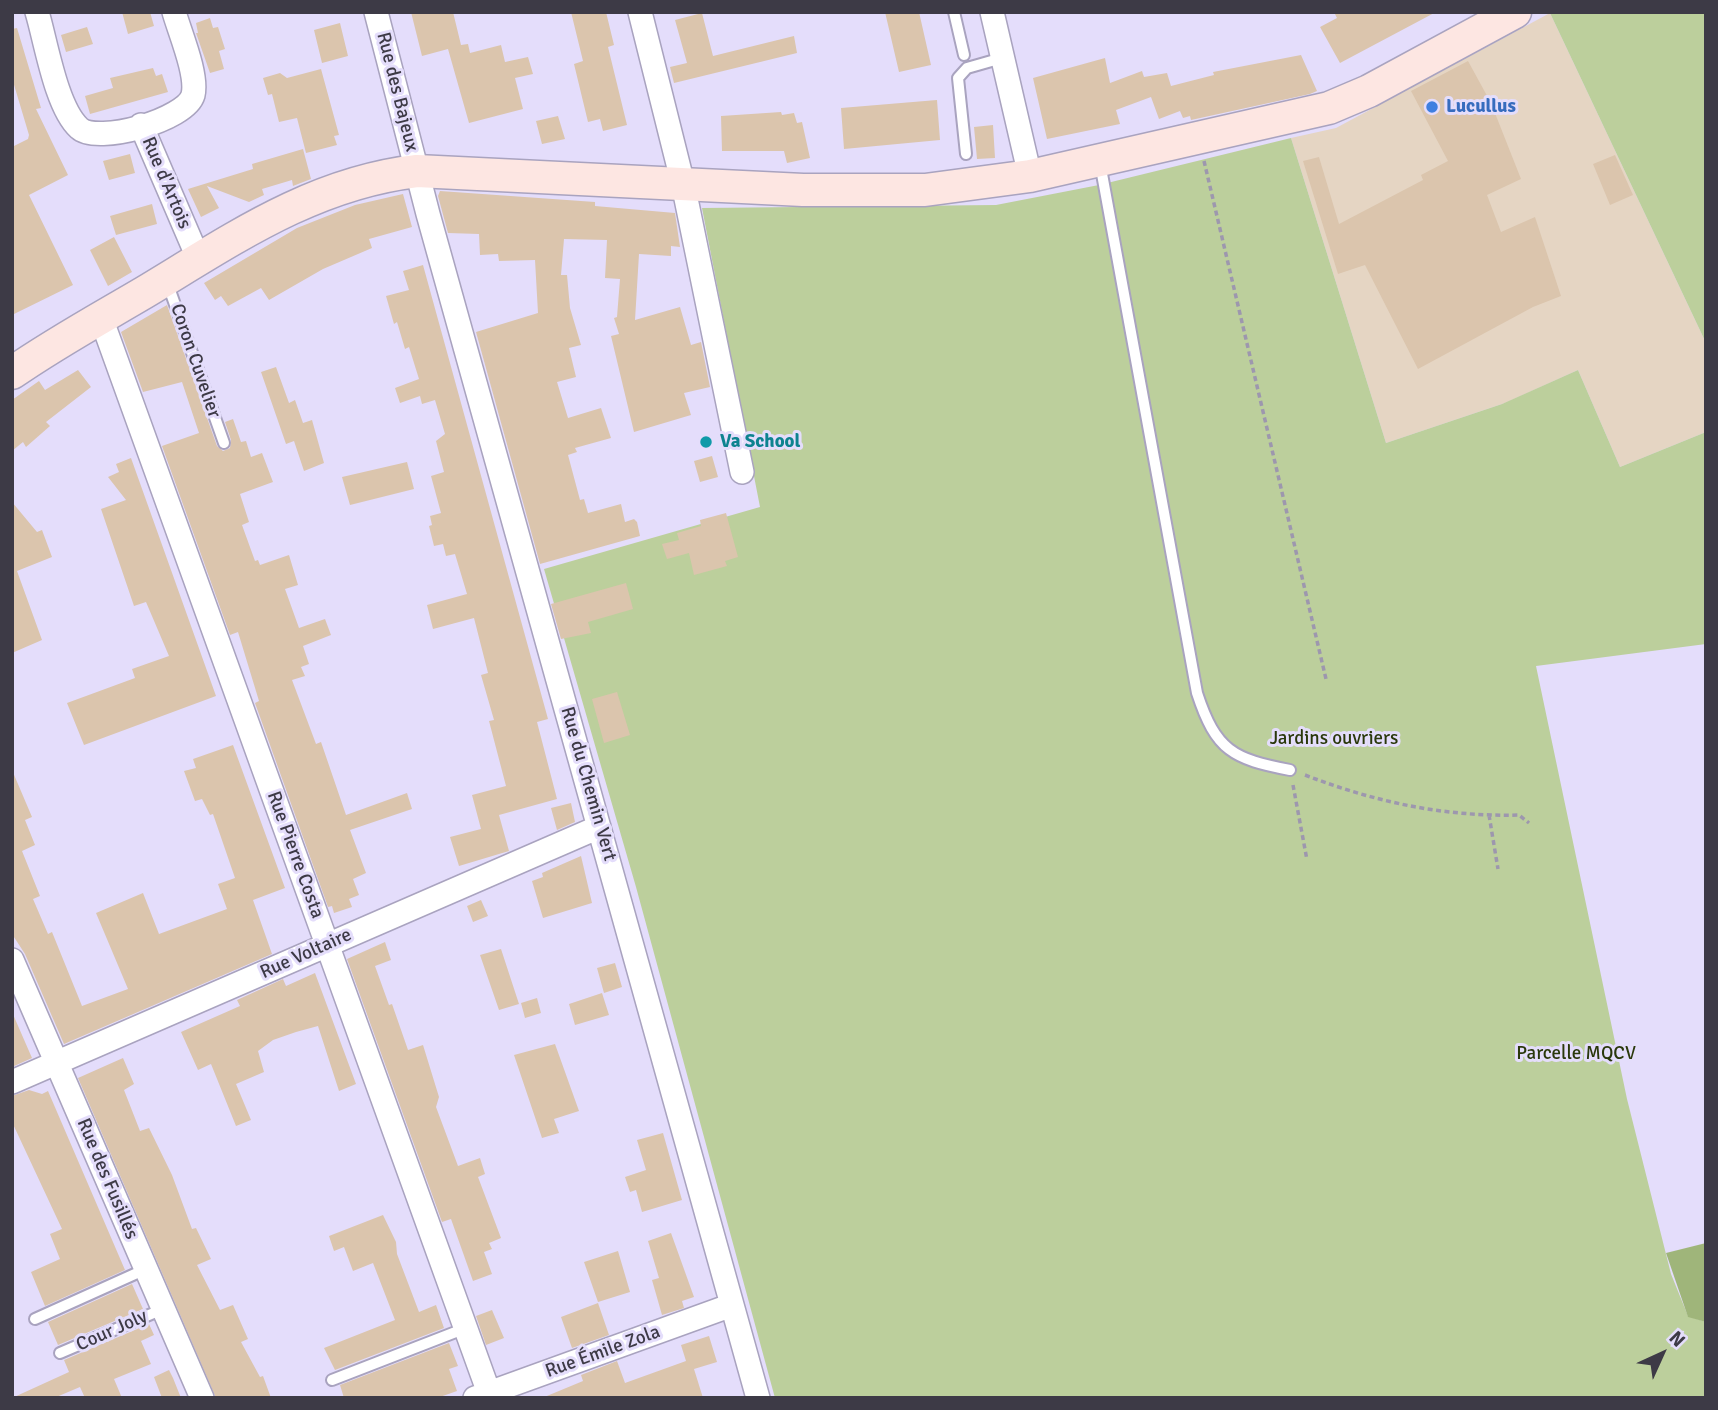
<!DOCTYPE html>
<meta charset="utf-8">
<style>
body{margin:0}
#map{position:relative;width:1718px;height:1410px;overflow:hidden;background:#e4ddfb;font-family:Signika,sans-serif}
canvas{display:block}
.frame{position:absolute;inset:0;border:14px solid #3d3a46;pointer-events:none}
.north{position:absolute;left:1627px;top:1319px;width:70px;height:70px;-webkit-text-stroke:5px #e4ddfb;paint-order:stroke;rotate:45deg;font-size:19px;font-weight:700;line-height:28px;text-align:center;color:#3d3a46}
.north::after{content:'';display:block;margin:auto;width:24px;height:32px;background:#3d3a46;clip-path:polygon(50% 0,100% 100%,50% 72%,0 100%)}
</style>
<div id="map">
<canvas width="1718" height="1410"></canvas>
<div class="frame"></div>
<div class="north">N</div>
</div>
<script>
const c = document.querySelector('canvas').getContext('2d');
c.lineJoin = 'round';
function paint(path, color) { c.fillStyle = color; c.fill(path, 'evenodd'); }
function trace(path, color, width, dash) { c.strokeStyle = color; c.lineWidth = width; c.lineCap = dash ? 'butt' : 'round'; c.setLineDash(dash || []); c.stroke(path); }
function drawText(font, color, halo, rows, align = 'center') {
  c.font = font + ' Signika,sans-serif'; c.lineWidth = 6; c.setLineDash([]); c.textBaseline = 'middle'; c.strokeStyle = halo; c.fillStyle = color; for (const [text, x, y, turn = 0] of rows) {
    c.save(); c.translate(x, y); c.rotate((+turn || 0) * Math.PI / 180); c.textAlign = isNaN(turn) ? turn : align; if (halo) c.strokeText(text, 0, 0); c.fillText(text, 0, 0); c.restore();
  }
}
const commercial = new Path2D(`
 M 1550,13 L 1706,343 L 1706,432 L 1620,467 L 1578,370 L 1505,403 L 1386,443 L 1291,138 L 1336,128 Z`);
const green = new Path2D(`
 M 1706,12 L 1706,343 L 1550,13 Z
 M 1291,138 L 1386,443 L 1502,404 L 1578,370 L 1620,467 L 1706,432 L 1706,644 L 1536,666 L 1627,1099 L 1671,1274 L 1688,1316 L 1706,1322 L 1706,1398 L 775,1398 L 636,887 L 544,569 L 760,507 L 702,208 L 996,205 L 1099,185 Z`);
const forest = new Path2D(`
 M 1706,1243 L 1706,1322 L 1688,1317 L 1666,1253 Z`);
const building = new Path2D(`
 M 122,12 L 150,12 L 154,26 L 128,34 Z
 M 411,12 L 453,12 L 461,45 L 468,44 L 470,53 L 501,45 L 505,62 L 528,57 L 533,74 L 515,78 L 523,109 L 469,123 L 448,49 L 422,56 Z
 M 571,12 L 606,12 L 614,45 L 608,47 L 627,125 L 603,131 L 600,119 L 588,122 L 574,64 L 583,61 Z
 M 885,12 L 919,12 L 931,65 L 899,72 Z
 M 1334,12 L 1436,12 L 1340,63 L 1320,27 L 1337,18 Z
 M 702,13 L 713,56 L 794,36 L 797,53 L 674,83 L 670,67 L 687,63 L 675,20 Z
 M 210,18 L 213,28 L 218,27 L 225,49 L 219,51 L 224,69 L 210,73 L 196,33 L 198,33 L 196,23 Z
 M 340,23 L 348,56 L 322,63 L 314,30 Z
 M 87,27 L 93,44 L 66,52 L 61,35 Z
 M 17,28 L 41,108 L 36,109 L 68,175 L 29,195 L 73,285 L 12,315 L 12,147 L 28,139 L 29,135 L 12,78 L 12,29 Z
 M 1301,55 L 1317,91 L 1310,94 L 1191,120 L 1190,116 L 1183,118 L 1180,111 L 1159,119 L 1151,97 L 1116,110 L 1120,124 L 1047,139 L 1033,78 L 1105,58 L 1110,83 L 1142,71 L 1144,77 L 1167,73 L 1171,86 L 1214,75 L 1213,72 Z
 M 1468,61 L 1491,103 L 1521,179 L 1487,195 L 1501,232 L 1535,217 L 1561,296 L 1533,307 L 1418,369 L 1365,265 L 1338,274 L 1303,161 L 1319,157 L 1339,224 L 1423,180 L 1421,175 L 1448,161 L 1411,91 Z
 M 153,68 L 156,76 L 162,74 L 168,92 L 90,114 L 85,96 L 113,88 L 110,78 Z
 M 321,69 L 339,135 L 334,136 L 337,145 L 306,153 L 297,118 L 279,122 L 272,94 L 268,95 L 263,78 L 280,73 L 287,78 Z
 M 937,100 L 940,140 L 844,149 L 841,108 Z
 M 781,112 L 782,115 L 794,113 L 797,123 L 802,122 L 810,158 L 787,163 L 784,151 L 722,151 L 721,116 Z
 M 558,116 L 565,139 L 542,144 L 536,121 Z
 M 993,125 L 995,158 L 977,159 L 974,127 Z
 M 303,149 L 311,179 L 293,186 L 292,180 L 262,189 L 264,195 L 249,202 L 207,186 L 219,208 L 201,217 L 188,189 L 253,169 L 252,164 Z
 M 130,154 L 135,173 L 109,180 L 103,161 Z
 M 1615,155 L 1633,195 L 1610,205 L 1593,164 Z
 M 440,191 L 595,202 L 595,206 L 675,213 L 680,247 L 671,246 L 671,256 L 639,254 L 635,320 L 680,307 L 691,345 L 701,342 L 710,387 L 684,393 L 691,415 L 634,432 L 611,336 L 619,334 L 614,318 L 617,317 L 620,279 L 605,278 L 607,240 L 564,239 L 561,275 L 567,275 L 570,308 L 581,345 L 569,348 L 576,377 L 557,382 L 568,418 L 601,408 L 611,438 L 575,448 L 577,452 L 568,455 L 580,500 L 584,499 L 588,513 L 621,504 L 625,522 L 634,519 L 637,522 L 640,536 L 540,564 L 476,332 L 538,313 L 535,260 L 499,261 L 498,254 L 480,255 L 479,234 L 448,233 L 438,196 Z
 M 403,194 L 412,227 L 369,239 L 372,248 L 323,269 L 269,300 L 261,288 L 228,306 L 221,296 L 215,300 L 204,283 L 297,228 L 355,205 Z
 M 152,204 L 157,224 L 116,235 L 110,216 Z
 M 114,237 L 132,272 L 108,286 L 90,250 Z
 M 423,265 L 548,719 L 537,722 L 557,799 L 499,815 L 509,851 L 459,866 L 450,837 L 481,829 L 472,795 L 506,786 L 489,721 L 494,720 L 481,675 L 488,673 L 474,618 L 433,629 L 427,605 L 467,594 L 455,554 L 446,556 L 443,544 L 434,546 L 429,526 L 432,525 L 430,516 L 441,513 L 431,476 L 444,472 L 436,441 L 445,434 L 435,400 L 422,404 L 420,396 L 400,403 L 395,388 L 419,379 L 409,347 L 405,349 L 397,322 L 394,324 L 386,296 L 409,290 L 403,271 Z
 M 167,305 L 217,446 L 223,451 L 230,448 L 231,440 L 225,422 L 233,419 L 241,442 L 246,441 L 251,457 L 262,453 L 273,482 L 240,494 L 249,522 L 242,525 L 255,561 L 258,560 L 260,565 L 289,555 L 298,585 L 285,589 L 299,628 L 325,619 L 331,635 L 303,646 L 309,664 L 301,667 L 305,676 L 292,680 L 316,744 L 321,742 L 346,815 L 407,793 L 412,809 L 350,830 L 366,873 L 353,879 L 359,895 L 349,899 L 352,907 L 334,913 L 332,906 L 328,907 L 255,703 L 259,701 L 238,632 L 230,635 L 162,446 L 199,433 L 182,382 L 143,392 L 121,332 Z
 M 276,367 L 289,403 L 295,400 L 303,423 L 312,420 L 324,463 L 304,471 L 294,441 L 286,444 L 261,372 Z
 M 78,370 L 91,387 L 46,422 L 50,426 L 26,447 L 23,442 L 12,451 L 12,400 L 39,381 L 45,390 Z
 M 712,456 L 718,477 L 700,482 L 694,461 Z
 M 131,458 L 216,696 L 84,745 L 67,703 L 135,678 L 132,669 L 169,656 L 146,602 L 134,606 L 101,509 L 126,500 L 108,477 L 119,472 L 116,464 Z
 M 407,462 L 414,489 L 350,505 L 342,477 Z
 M 12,502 L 37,532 L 42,530 L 52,557 L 17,571 L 42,640 L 12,653 Z
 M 726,513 L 738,557 L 725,561 L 727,566 L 694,575 L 689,553 L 667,559 L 662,544 L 679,540 L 677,533 L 701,526 L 700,520 Z
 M 626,583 L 633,609 L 588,622 L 591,633 L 561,639 L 551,604 Z
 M 617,692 L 630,735 L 604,743 L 592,699 Z
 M 233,745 L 285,888 L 253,900 L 272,954 L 64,1044 L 25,954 L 12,934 L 12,770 L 32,817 L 25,820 L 35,845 L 22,851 L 40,896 L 33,899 L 48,934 L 52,932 L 82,1006 L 128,989 L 96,913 L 143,893 L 159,934 L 227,909 L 218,884 L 235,878 L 213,814 L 210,815 L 202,799 L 195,801 L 184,771 L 196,768 L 193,759 Z
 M 571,803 L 575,822 L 557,830 L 551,808 Z
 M 581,856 L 592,903 L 543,918 L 532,881 L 543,877 L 542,873 Z
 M 481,900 L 488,916 L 473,922 L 467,906 Z
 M 385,942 L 391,960 L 375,966 L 389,1005 L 392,1004 L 408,1050 L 423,1045 L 439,1097 L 436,1107 L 458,1166 L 480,1158 L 485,1174 L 478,1177 L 501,1238 L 489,1243 L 492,1249 L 484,1252 L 492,1274 L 473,1281 L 451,1219 L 442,1222 L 347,959 Z
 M 501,949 L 519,1004 L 499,1010 L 480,955 Z
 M 615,963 L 622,987 L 604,993 L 597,968 Z
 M 315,973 L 356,1084 L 339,1091 L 318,1026 L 296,1032 L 273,1040 L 258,1051 L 264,1072 L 236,1084 L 251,1120 L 236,1126 L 211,1064 L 198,1070 L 181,1032 L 240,1006 L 237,1000 L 283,979 L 286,986 Z
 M 602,993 L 609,1015 L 575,1025 L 569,1004 Z
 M 537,998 L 541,1013 L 525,1018 L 521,1003 Z
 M 12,1012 L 32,1058 L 12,1067 Z
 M 555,1044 L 579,1111 L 554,1119 L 559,1133 L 542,1138 L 514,1055 Z
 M 123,1058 L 134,1084 L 124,1090 L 140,1131 L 149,1128 L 172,1175 L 192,1229 L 196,1228 L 211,1259 L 197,1265 L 220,1310 L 233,1305 L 248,1339 L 241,1342 L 260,1377 L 263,1376 L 271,1398 L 216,1398 L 78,1078 Z
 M 29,1090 L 42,1094 L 48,1091 L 125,1270 L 45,1306 L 31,1272 L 60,1259 L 50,1234 L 62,1229 L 12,1122 L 12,1096 Z
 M 663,1133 L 682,1200 L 642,1212 L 636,1190 L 630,1192 L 625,1177 L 646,1170 L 637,1140 Z
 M 383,1215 L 396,1242 L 397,1254 L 419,1312 L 436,1305 L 444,1328 L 335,1370 L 324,1348 L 395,1320 L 373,1263 L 353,1271 L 344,1247 L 334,1251 L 329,1236 Z
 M 671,1233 L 694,1297 L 682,1301 L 684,1308 L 662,1315 L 652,1280 L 659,1278 L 648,1241 Z
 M 618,1251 L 630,1292 L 598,1302 L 584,1262 Z
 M 132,1284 L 143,1309 L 58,1345 L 48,1322 Z
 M 598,1303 L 609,1335 L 572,1348 L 561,1317 Z
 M 492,1310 L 504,1338 L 486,1345 L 476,1316 Z
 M 149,1324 L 154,1335 L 141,1341 L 151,1364 L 114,1379 L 122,1398 L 85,1398 L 80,1387 L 54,1398 L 12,1398 L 69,1372 L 64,1360 Z
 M 709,1336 L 717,1362 L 694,1369 L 703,1398 L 542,1398 L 583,1381 L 581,1375 L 617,1361 L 625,1383 L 686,1361 L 681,1345 Z
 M 449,1343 L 458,1366 L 449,1369 L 457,1391 L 437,1398 L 344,1398 L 340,1385 Z
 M 169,1370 L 173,1378 L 181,1398 L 162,1398 L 154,1377 Z`);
const path = new Path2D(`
 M 1204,161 L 1326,679
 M 1305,775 C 1375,802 1444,817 1519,815 L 1529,823
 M 1293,785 L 1307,860
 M 1489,815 L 1498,869`);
const service = new Path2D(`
 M 954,12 L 964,55
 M 966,154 L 958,78 L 967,68 L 1002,58
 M 1100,163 L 1197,693 C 1216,751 1233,759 1290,770
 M 167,282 L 224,443
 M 35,1319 L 146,1269
 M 60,1353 L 163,1309
 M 332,1380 L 466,1328`);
const minor = new Path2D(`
 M 37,12 C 46,42 56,107 79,128 C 97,145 186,120 193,95 C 198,75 180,33 174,12
 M 376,12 L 428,214 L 758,1398
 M 640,12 L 683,184 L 742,472
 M 992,12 L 1030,176
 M 141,125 L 199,260
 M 101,318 L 489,1393
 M 12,960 L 202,1398
 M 12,1082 L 599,827
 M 475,1398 L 732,1305`);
const secondary = new Path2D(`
 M 12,373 C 55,343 101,318 145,292 C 233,239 313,183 417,171 L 803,190 L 925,190 L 1030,176 L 1329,108 L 1369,91 L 1515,12`);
const markers = [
 [1432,107,7,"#3f7fe0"],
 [706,442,7,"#0f9aa8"]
];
const streetNames = [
 ["Rue des Bajeux",397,92,76],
 ["Rue d'Artois",166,183,67],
 ["Coron Cuvelier",195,361,71],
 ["Rue du Chemin Vert",588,784,74],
 ["Rue Pierre Costa",295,855,70],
 ["Rue Voltaire",306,954,-24],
 ["Rue des Fusillés",107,1179,67],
 ["Cour Joly",112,1331,-24],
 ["Rue Émile Zola",603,1352,-20]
];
const shopNames = [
 ["Lucullus",1446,107]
];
const cultureNames = [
 ["Va School",720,442]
];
const parkNames = [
 ["Jardins ouvriers",1334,739],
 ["Parcelle MQCV",1576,1054]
];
paint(commercial, '#e5d5c3');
paint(green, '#bccf9c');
paint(forest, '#9fb57a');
paint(building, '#dbc5ad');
trace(service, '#a9a3bf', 14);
trace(minor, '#a9a3bf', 26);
trace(secondary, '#a9a3bf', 35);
trace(path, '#9d97ae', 3.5, [5, 3.5]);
trace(service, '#fff', 10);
trace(minor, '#fff', 23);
trace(secondary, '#fde6e2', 32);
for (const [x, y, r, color] of markers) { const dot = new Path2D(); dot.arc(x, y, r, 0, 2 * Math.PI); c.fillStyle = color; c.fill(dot); trace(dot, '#e4ddfb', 2.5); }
drawText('19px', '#3d3a46', '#e4ddfb', streetNames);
drawText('bold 19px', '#366cbe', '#e4ddfb', shopNames, 'left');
drawText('bold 19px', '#0d838f', '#e4ddfb', cultureNames, 'left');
drawText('19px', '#2a380b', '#e4ddfb', parkNames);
</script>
